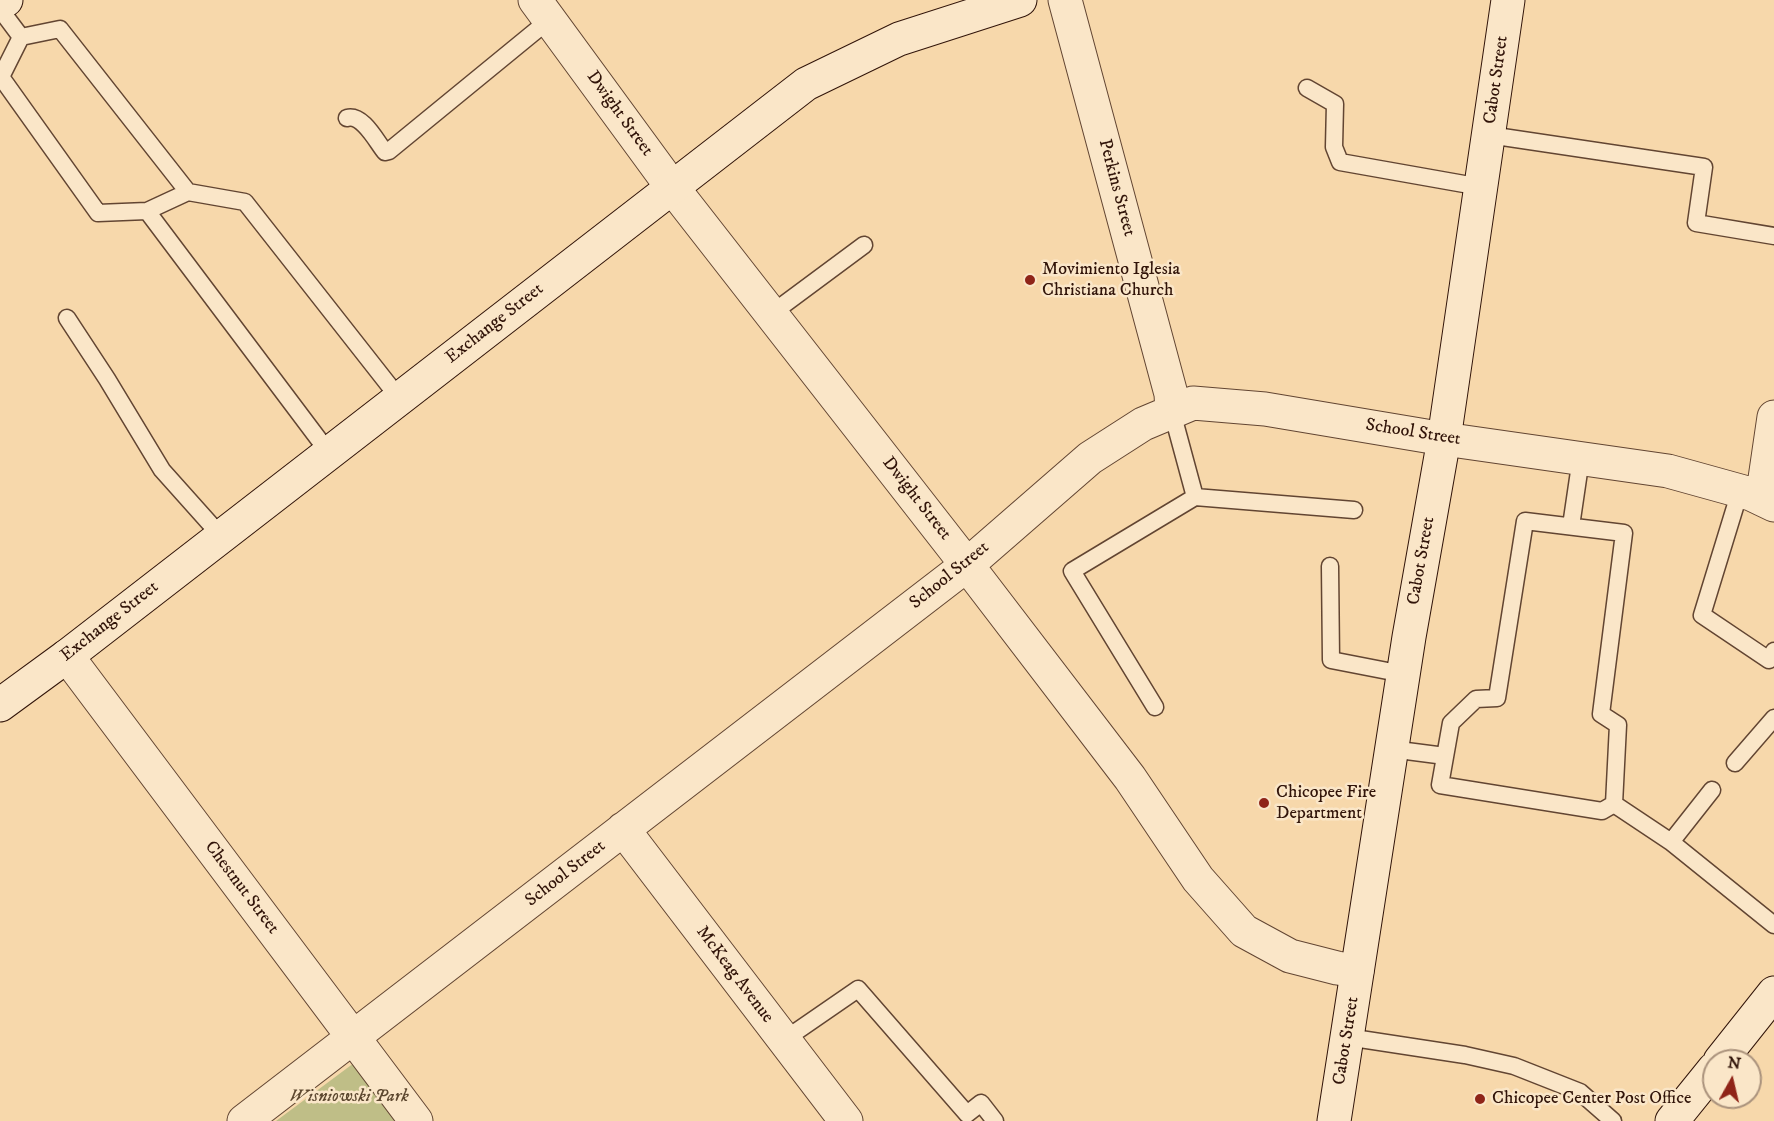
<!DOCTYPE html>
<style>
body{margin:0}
#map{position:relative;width:1774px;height:1121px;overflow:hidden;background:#f7d8ab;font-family:"IM FELL DW Pica",serif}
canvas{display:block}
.north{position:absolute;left:1702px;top:1049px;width:60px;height:60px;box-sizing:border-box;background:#fae6c8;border:2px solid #aa927c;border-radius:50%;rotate:8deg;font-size:16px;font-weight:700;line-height:24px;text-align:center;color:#311409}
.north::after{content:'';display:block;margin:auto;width:21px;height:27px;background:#8f2418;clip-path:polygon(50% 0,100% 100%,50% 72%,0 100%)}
</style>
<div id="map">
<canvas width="1774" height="1121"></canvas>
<div class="north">N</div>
</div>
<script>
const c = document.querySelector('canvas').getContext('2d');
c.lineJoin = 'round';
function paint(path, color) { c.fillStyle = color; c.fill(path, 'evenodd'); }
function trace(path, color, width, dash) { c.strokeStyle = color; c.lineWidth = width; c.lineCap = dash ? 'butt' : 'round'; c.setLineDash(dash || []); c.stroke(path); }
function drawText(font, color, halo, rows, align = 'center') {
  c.font = font + ' "IM FELL DW Pica",serif'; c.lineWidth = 5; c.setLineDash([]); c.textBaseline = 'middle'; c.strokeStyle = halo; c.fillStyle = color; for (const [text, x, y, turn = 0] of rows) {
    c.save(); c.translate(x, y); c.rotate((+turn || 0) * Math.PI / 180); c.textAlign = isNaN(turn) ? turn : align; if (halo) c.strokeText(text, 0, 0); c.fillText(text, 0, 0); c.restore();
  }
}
const green = new Path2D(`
 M 354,1063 L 397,1121 L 276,1121 Z`);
const lane = new Path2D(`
 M 0,9 L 21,37
 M 1307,88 L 1335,104 L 1334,147 L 1340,162 L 1481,187
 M 347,118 C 363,114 376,141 385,152 L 389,151 L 549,20
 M 1489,135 L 1704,167 L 1696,223 L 1774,236
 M 147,211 L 188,192
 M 771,314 L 864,245
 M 67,318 L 107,379 L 162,470 L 221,536
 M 1172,412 L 1195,497 L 1354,510
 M 329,453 L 147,211 L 98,213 L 1,77 L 21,37 L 60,29 L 188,192 L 245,202 L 399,398
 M 1740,491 L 1702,615 L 1769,660 L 1774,651
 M 1571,526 L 1581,458
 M 1330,566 L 1331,660 L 1403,674
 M 1155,707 L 1072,571 L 1195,497
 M 1391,749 L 1445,756
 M 1735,763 L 1774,718
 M 1614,804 L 1602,811 L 1440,785 L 1451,723 L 1476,699 L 1497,698 L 1525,521 L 1624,533 L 1601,714 L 1618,725 L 1614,804 L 1671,842 L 1774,925
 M 1671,842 L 1712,790
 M 1347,1037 L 1465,1055 L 1514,1066 L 1580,1092 L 1613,1121
 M 784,1040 L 858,989 L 967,1114 L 981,1103 L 995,1121`);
const street = new Path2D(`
 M 535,0 L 672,187 L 967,565 L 1130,778 L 1198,879 L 1244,931 L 1290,956 L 1337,968 L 1357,971
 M 1065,0 L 1171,394 L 1172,412
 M 1762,499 L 1774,417
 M 67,656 L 416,1121
 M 623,829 L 846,1121
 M 244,1121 L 967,565 L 1090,458 L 1143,424 L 1193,403 L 1265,409 L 1444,439 L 1668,471 L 1751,494 L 1774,505`);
const secondary = new Path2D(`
 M 0,4 L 6,0
 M 0,705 L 67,656 L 806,84 L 899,39 L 1020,0
 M 1720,1061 L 1774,993
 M 1334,1121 L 1409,637 L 1444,439 L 1508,0
 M 1672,1121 L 1714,1069`);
const markers = [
 [1030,280,6,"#8f2418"],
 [1264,803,6,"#8f2418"],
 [1480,1099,6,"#8f2418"]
];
const streetNames = [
 ["Cabot Street",1497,80,-82],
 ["Dwight Street",619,114,54],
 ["Perkins Street",1116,188,75],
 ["Exchange Street",495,324,-38],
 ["School Street",1413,433,9],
 ["Dwight Street",916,499,52],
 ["Cabot Street",1422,561,-80],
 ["School Street",950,576,-39],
 ["Exchange Street",110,622,-38],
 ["School Street",566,874,-38],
 ["Chestnut Street",241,888,53],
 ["McKeag Avenue",734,975,53],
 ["Cabot Street",1347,1041,-81]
];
const poiNames = [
 ["Movimiento Iglesia",1042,270],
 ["Christiana Church",1042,291],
 ["Chicopee Fire",1276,793],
 ["Department",1276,814],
 ["Chicopee Center Post Office",1492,1099]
];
const parkNames = [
 ["Wisniowski Park",349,1097]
];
paint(green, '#bfbe87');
trace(lane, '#624532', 19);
trace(street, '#624532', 35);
trace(secondary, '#311409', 35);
trace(lane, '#fae6c8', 16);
trace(street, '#fae6c8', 33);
trace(secondary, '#fae6c8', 33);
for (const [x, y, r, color] of markers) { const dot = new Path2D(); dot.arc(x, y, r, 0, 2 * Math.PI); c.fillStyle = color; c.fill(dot); trace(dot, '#fae6c8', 2); }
drawText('18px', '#311409', '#fae6c8', streetNames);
drawText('18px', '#311409', '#fae6c8', poiNames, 'left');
drawText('italic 18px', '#5c472f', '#fae6c8', parkNames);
</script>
